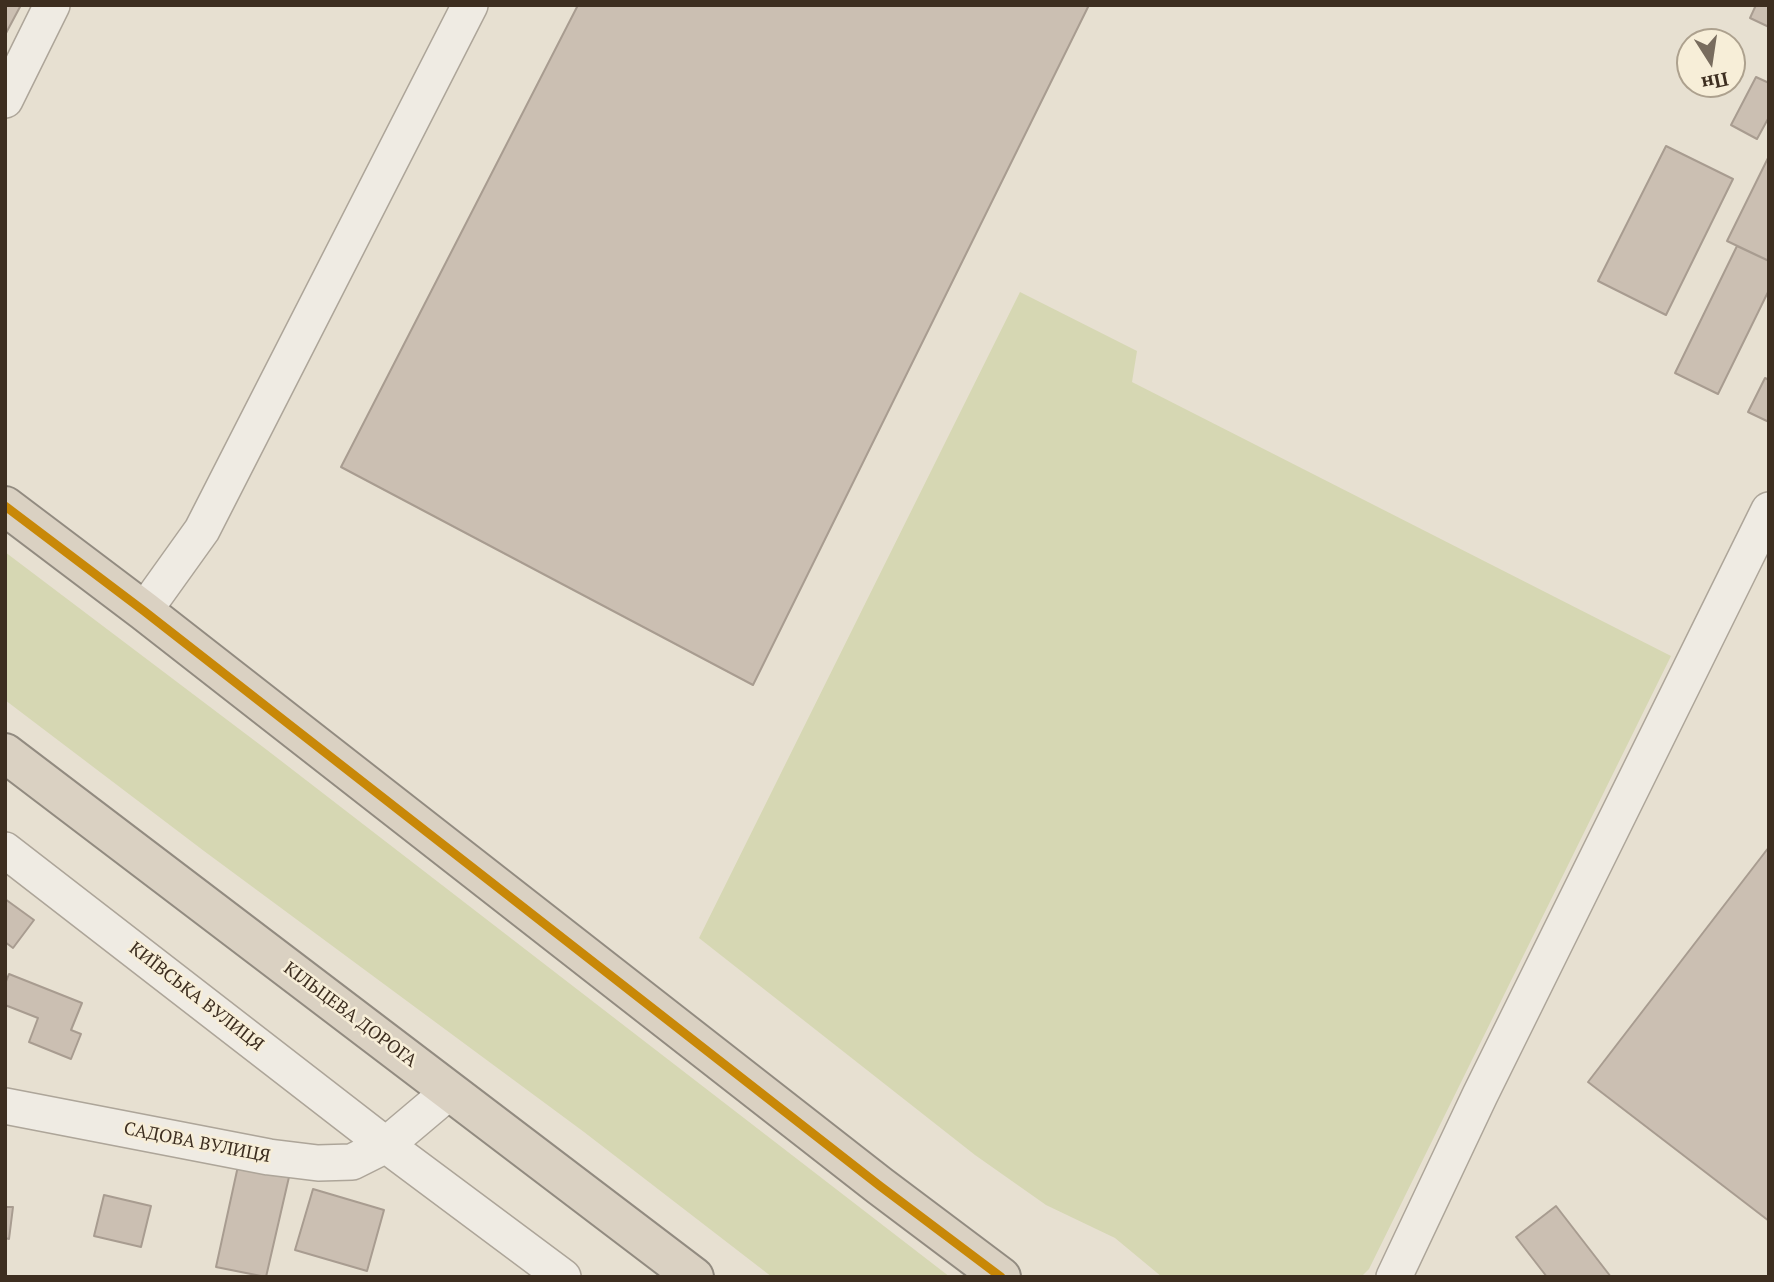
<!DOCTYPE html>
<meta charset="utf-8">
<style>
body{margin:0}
#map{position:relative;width:1774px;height:1282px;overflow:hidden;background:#e7e0d1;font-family:"PT Serif",serif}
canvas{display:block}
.frame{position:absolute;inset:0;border:7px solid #3d2e20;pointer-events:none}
.north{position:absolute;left:1676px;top:28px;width:70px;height:70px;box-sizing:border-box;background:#f7eed8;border:2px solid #ada18e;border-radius:50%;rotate:168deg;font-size:19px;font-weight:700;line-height:28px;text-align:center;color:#3d2e20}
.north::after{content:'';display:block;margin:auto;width:24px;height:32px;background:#786c5e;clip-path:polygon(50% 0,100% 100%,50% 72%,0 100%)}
</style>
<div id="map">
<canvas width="1774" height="1282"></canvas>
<div class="frame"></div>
<div class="north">Пн</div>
</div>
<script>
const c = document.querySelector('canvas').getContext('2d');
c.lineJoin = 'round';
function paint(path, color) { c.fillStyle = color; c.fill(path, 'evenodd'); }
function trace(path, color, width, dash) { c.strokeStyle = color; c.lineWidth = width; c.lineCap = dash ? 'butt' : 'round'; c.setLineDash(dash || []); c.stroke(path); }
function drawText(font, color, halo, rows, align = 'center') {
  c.font = font + ' "PT Serif",serif'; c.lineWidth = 5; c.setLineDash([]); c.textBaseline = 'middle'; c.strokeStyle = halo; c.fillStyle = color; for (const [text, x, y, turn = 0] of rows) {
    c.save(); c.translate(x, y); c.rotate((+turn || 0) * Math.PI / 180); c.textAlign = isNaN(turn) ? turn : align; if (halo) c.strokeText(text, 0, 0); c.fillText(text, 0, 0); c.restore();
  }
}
const green = new Path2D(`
 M 1020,292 L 1137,351 L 1132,382 L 1671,656 L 1369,1269 L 1361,1277 L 1162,1277 L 1115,1238 L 1046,1205 L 975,1155 L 699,938 Z
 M 5,552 L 267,750 L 950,1277 L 772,1277 L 584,1132 L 204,851 L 5,700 Z`);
const building = new Path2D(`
 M 5,5 L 21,5 L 5,35 Z
 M 578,5 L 1089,5 L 753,685 L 341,467 Z
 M 1756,5 L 1769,5 L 1769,27 L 1750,18 Z
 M 1756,77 L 1769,83 L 1769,117 L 1757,139 L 1731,125 Z
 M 1666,146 L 1733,179 L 1666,315 L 1598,281 Z
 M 1769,156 L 1769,261 L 1727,241 Z
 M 1737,246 L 1769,261 L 1769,290 L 1718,394 L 1675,373 Z
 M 1765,378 L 1769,380 L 1769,422 L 1748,412 Z
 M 1769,847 L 1769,1221 L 1588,1082 Z
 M 5,899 L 34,920 L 13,948 L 5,942 Z
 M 9,974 L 82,1003 L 71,1030 L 81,1034 L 71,1059 L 29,1042 L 38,1018 L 5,1005 L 5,984 Z
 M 238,1166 L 289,1177 L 266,1277 L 216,1267 Z
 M 313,1189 L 384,1210 L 367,1271 L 295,1250 Z
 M 104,1195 L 151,1206 L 141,1247 L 94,1236 Z
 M 1556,1206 L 1611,1277 L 1547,1277 L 1516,1237 Z
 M 5,1207 L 13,1207 L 9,1239 L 5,1238 Z`);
const minor = new Path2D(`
 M 5,100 L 52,5
 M 144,611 L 202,530 L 470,5
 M 5,850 L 386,1145 L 563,1277
 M 5,1106 L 269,1157 L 318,1163 L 352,1162 L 386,1145 L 450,1091
 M 1394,1277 L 1480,1095 L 1769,510`);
const highway = new Path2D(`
 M 5,506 L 144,611 L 880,1186 L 1001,1277
 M 5,753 L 694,1277`);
const bus1 = new Path2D(`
 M 5,506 L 144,611 L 880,1186 L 1001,1277`);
const streetNames = [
 ["КИЇВСЬКА ВУЛИЦЯ",196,997,38],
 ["КІЛЬЦЕВА ДОРОГА",350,1015,37],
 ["САДОВА ВУЛИЦЯ",197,1143,11]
];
paint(green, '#d6d7b3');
paint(building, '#cbbfb2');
trace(building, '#a89c90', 2);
trace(minor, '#ada599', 38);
trace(highway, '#928b80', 42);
trace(minor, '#efebe3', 35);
trace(highway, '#dad1c2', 38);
trace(bus1, '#c88808', 9);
drawText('18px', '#3d2e20', '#f7eed8', streetNames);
</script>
